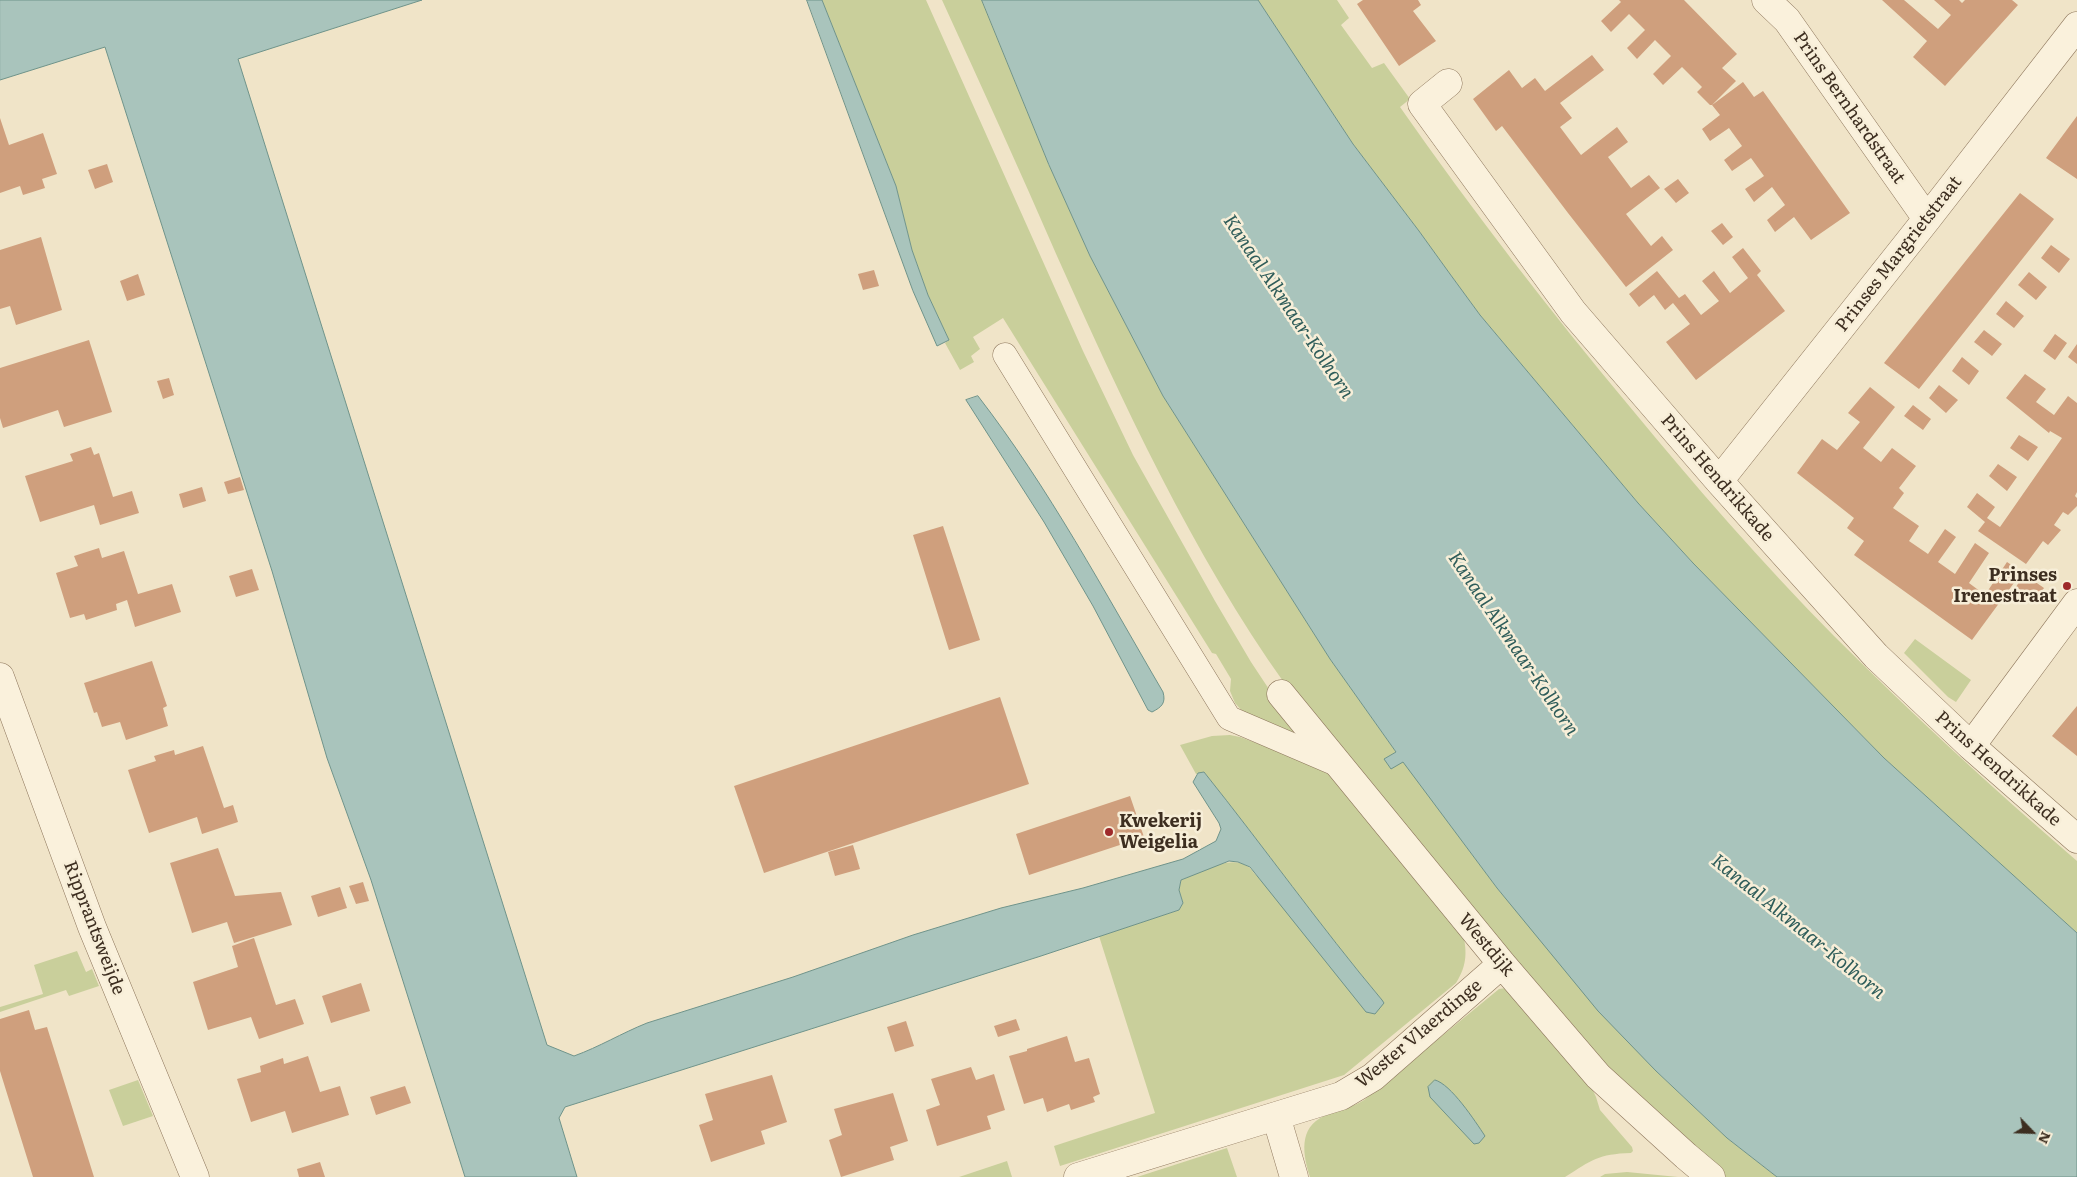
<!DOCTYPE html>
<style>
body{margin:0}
#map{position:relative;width:2077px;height:1177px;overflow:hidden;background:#f0e4c8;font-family:Literata,serif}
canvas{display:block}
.north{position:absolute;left:2007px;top:1107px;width:50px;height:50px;-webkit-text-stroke:4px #f7eed8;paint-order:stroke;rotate:114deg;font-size:14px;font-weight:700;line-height:20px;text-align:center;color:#3d2e20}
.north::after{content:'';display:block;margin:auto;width:18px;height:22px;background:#3d2e20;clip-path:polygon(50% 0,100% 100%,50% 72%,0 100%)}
</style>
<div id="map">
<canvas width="2077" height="1177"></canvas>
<div class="north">N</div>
</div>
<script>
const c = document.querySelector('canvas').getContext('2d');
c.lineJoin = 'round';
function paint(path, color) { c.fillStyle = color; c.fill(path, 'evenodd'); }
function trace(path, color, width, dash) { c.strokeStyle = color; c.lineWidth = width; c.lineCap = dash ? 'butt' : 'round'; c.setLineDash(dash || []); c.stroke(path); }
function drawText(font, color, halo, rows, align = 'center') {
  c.font = font + ' Literata,serif'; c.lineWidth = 5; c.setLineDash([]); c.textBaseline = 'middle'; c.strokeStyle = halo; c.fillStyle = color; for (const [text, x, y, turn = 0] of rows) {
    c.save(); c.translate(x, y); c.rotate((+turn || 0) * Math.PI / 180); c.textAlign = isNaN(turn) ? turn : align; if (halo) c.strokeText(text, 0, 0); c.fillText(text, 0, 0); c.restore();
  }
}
const green = new Path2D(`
 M 822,0 L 926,0 L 1083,351 L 1133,455 L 1215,601 L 1251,662 L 1300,736 L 1244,713 L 1235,703 L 1230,691 L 1231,679 L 1216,654 L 1212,653 L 1003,318 L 973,337 L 980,349 L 971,356 L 974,362 L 960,370 L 945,343 L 949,340 L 928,295 L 912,250 L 896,186 Z
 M 942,0 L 982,0 L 1049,165 L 1090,256 L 1163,396 L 1330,659 L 1396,752 L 1385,759 L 1391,768 L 1403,761 L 1497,888 L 1656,1071 L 1727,1138 L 1777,1177 L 1726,1177 L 1587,1048 L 1285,684 C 1193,555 1122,401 1057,256 C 1020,171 981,85 942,0 Z
 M 1258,0 L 1337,0 L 1349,18 L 1341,25 L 1372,68 L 1384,63 L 1410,99 L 1400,107 C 1472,210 1549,310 1630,407 C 1695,486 1762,563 1834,636 C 1912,714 1993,789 2077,861 L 2077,933 L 1884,758 L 1693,563 L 1638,503 L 1480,315 L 1450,274 L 1419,231 L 1353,144 Z
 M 1915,639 L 1971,680 L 1956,702 L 1948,697 L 1904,653 Z
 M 1230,735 L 1240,737 L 1297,758 L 1330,775 L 1462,929 C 1467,950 1468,964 1456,983 L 1344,1075 L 1060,1166 L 1054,1146 L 1155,1113 L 1099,936 L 1179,910 L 1183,903 L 1179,890 L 1181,880 C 1201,871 1239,849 1254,873 L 1382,1000 C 1320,926 1264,847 1204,772 L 1196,774 L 1180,745 L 1212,736 Z
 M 77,951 L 86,972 L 92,969 L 99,986 L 69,996 L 66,990 L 0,1012 L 0,1007 L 43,994 L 34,965 Z
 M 1506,988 L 1588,1080 L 1596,1097 L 1600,1110 L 1632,1147 L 1633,1151 L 1631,1153 C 1598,1154 1592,1160 1565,1177 L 1310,1177 C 1303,1155 1298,1128 1324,1116 C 1337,1110 1352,1108 1364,1100 L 1499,989 Z
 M 138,1080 L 153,1116 L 123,1126 L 109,1090 Z
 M 1227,1148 L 1237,1177 L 1137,1177 Z
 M 1007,1161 L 1012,1177 L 959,1177 Z
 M 1627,1172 L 1678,1177 L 1600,1177 L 1605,1174 Z`);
const water = new Path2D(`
 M 0,0 L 422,0 L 238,59 L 547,1045 L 574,1056 C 599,1047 622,1033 647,1023 L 793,977 L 913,935 L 1001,908 L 1083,888 L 1183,859 L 1216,841 L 1221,829 L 1219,823 L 1193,782 L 1198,773 L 1204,772 C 1264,847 1320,926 1382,1000 L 1384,1003 L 1375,1014 L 1366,1012 L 1250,867 L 1238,862 L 1229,861 L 1181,880 L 1179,890 L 1183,903 L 1179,910 L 1041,956 L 565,1107 L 559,1118 L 577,1177 L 465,1177 L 371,880 L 327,758 L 272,571 L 105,47 L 0,80 Z
 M 807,0 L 822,0 L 896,186 L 912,250 L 928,295 L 949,340 L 937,346 L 913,291 Z
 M 982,0 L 1258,0 L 1353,144 L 1419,231 L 1450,274 L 1480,315 L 1638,503 L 1693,563 L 1884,758 L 2077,933 L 2077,1177 L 1777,1177 L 1727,1138 L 1656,1071 L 1598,1011 L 1497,888 L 1403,762 L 1391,769 L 1384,759 L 1396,752 L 1330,659 L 1163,396 L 1090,256 L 1049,165 Z
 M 978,396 C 1049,488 1104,591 1163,692 C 1166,703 1162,707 1152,712 L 1148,710 L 1093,606 L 1044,522 L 966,400 Z
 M 1435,1080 C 1451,1084 1475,1121 1485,1136 L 1479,1143 L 1474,1144 L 1430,1097 L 1428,1087 Z`);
const building = new Path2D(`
 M 1363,0 L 1418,0 L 1421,5 L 1413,11 L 1436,41 L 1399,66 L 1357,4 Z
 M 1619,0 L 1684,0 L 1737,54 L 1722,68 L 1736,81 L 1712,105 L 1743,82 L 1754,97 L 1763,91 L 1850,213 L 1811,240 L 1794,217 L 1775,232 L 1767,220 L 1785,205 L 1772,187 L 1754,202 L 1745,189 L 1764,176 L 1751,158 L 1732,171 L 1724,160 L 1742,146 L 1729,128 L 1710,141 L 1702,129 L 1720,115 L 1712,105 L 1710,105 L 1697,92 L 1702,87 L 1682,67 L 1663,85 L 1653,74 L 1671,56 L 1655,40 L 1637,59 L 1627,48 L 1645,30 L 1629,14 L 1611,32 L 1601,21 L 1621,2 Z
 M 1882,0 L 1904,0 L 1938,29 L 1951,15 L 1934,0 L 1959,0 L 1962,3 L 1965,0 L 2012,0 L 2018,5 L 1945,86 L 1913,57 L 1927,41 Z
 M 1592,55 L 1604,70 L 1560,103 L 1572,118 L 1560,127 L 1581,155 L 1617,127 L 1628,142 L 1608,157 L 1631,188 L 1649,175 L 1660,188 L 1626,214 L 1651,246 L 1662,236 L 1673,250 L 1626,287 L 1568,213 L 1502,126 L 1496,131 L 1473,99 L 1509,70 L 1522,88 L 1535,78 L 1545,91 Z
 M 2077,116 L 2077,179 L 2046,158 Z
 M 0,118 L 9,145 L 43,133 L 57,174 L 42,179 L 45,188 L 23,195 L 20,186 L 0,193 Z
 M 107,164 L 113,182 L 95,189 L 88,170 Z
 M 1678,179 L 1689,193 L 1676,203 L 1664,189 Z
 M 2020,193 L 2054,219 L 1919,389 L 1884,363 Z
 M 1722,223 L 1733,237 L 1723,245 L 1711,231 Z
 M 41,237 L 62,310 L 16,325 L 10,306 L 0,309 L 0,250 Z
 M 2051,245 L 2070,259 L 2059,273 L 2041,258 Z
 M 1743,248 L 1761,271 L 1757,275 L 1785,311 L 1696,380 L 1666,342 L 1690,324 L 1673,303 L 1665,310 L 1654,295 L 1639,307 L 1629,294 L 1657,271 L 1679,298 L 1685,294 L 1701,315 L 1719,301 L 1702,281 L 1714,271 L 1730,293 L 1748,278 L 1732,257 Z
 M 874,270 L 879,286 L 863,290 L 858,274 Z
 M 2029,272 L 2047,287 L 2036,300 L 2018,285 Z
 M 138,274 L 145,295 L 127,301 L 120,281 Z
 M 2006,301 L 2024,316 L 2014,328 L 1996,314 Z
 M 1984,330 L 2002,344 L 1992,356 L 1974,342 Z
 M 2055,334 L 2067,343 L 2055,360 L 2043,351 Z
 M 89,340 L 112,412 L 64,427 L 58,410 L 3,428 L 0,418 L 0,368 Z
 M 2077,344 L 2077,364 L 2068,357 Z
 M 1962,357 L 1979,371 L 1969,385 L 1952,371 Z
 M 2025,374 L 2046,389 L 2036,402 L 2054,415 L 2068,396 L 2077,403 L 2077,492 L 2075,496 L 2077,498 L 2077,506 L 2068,515 L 2063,512 L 2054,525 L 2061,530 L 2048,545 L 2043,541 L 2026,564 L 1978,531 L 1985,522 L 1967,507 L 1977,493 L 1995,507 L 1987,518 L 2000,527 L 2062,438 L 2050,431 L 2049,433 L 2006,398 Z
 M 169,378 L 174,395 L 163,399 L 157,381 Z
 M 1939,385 L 1958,400 L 1946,413 L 1929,398 Z
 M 1870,387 L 1895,407 L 1863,448 L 1881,462 L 1892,448 L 1916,466 L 1899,488 L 1904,493 L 1893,508 L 1919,526 L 1909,541 L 1928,554 L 1945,529 L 1956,537 L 1938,562 L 1955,574 L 1975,543 L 1989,553 L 1969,583 L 1985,595 L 2007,562 L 2022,572 L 1972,640 L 1854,555 L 1864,541 L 1847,528 L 1854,518 L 1797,473 L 1822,439 L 1837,450 L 1860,422 L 1848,413 Z
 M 1913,405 L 1931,419 L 1923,430 L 1904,416 Z
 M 2019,435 L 2038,447 L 2028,461 L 2010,448 Z
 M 91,447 L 94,455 L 99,453 L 113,497 L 132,491 L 139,513 L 100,525 L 94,505 L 40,522 L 25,476 L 73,461 L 70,454 Z
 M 1998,464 L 2017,477 L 2007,491 L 1989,476 Z
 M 240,477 L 244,490 L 228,494 L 224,482 Z
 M 202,487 L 206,501 L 183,508 L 179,494 Z
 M 943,526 L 980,640 L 949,650 L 913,535 Z
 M 99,548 L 102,558 L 124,551 L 138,594 L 172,584 L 181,612 L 135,627 L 127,600 L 116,604 L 117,610 L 86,620 L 84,614 L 70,618 L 56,573 L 78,566 L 74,556 Z
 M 252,569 L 259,590 L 236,597 L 229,576 Z
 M 2024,574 L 2044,588 L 2035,601 L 2016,587 Z
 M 152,661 L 167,706 L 163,708 L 168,726 L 126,740 L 120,722 L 102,727 L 97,712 L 94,713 L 84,683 Z
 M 1000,697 L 1029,784 L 764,873 L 734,786 Z
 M 2077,706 L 2077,756 L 2052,736 Z
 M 203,746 L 224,808 L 233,805 L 238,822 L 202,834 L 197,817 L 149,833 L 128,770 L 156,761 L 154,756 L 174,750 L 175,755 Z
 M 1130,796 L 1144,837 L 1029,875 L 1016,834 Z
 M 853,845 L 860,869 L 835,876 L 828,852 Z
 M 218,848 L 235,896 L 281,892 L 292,925 L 234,943 L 227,922 L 192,933 L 170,863 Z
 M 363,882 L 369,901 L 356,904 L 349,886 Z
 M 340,887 L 347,908 L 318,917 L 311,896 Z
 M 254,938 L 276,1005 L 295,999 L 304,1024 L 259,1039 L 251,1017 L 208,1030 L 193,982 L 238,967 L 232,946 Z
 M 361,983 L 370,1011 L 331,1023 L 322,996 Z
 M 29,1010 L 35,1030 L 47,1027 L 94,1177 L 33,1177 L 0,1071 L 0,1019 Z
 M 1016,1019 L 1020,1030 L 998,1037 L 994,1026 Z
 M 906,1021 L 914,1046 L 895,1052 L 887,1027 Z
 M 1067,1036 L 1075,1062 L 1089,1058 L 1100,1094 L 1093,1097 L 1095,1102 L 1071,1110 L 1069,1104 L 1047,1112 L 1043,1098 L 1024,1104 L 1009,1056 L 1027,1051 L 1027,1049 Z
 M 308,1056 L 320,1092 L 340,1086 L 349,1115 L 292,1133 L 285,1111 L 251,1122 L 237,1079 L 261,1072 L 260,1066 L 283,1058 L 284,1064 Z
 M 971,1067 L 976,1080 L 994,1074 L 1005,1110 L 987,1116 L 991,1129 L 937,1146 L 926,1110 L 940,1105 L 931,1079 Z
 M 772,1075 L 787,1122 L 761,1131 L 765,1144 L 711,1162 L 699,1125 L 713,1120 L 705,1094 Z
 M 405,1086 L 411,1103 L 376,1115 L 370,1097 Z
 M 893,1093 L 908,1141 L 890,1147 L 894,1160 L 841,1177 L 829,1140 L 842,1135 L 834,1109 Z
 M 320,1162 L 325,1177 L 299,1177 L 297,1169 Z`);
const lane = new Path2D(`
 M 1005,355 L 1229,718 L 1341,766`);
const street = new Path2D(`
 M 1766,0 L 1787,20 L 1927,219
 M 1448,83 L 1422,104 L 1573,312 L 1719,481 L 1876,656 L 1971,746 L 2077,839
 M 1719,481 L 1927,219 L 2077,26
 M 0,677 L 92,927 L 195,1177
 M 1281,694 L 1502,964 L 1598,1076 L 1686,1156 L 1711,1177
 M 1971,746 L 2077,603
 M 1276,1116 L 1341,1096 L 1373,1077 L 1502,964
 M 1078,1177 L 1276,1116 L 1294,1177`);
const markers = [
 [2067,586,5,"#9e2a2b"],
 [1109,832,5,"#9e2a2b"]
];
const streetNames = [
 ["Prins Bernhardstraat",1849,108,55],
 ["Prinses Margrietstraat",1899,254,-52],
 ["Prins Hendrikkade",1717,478,49],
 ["Prins Hendrikkade",1998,769,42],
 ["Ripprantsweijde",94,928,69],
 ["Westdijk",1486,945,50],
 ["Wester Vlaerdinge",1419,1034,-40]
];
const poiNames = [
 ["Prinses",2057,576],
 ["Irenestraat",2057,597],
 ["Kwekerij",1119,822,"left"],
 ["Weigelia",1119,843,"left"]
];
const waterNames = [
 ["Kanaal Alkmaar-Kolhorn",1288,307,56],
 ["Kanaal Alkmaar-Kolhorn",1513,644,56],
 ["Kanaal Alkmaar-Kolhorn",1798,927,39]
];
paint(green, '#c9cf9b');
paint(water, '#a9c4bc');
trace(water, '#6f938a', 1);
paint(building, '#cf9f7d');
trace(lane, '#8d765c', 25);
trace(street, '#8d765c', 29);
trace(lane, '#faf1dc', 24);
trace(street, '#faf1dc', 28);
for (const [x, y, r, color] of markers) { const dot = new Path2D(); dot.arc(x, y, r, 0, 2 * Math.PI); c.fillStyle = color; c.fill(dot); trace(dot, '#f7eed8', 2); }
drawText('18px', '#3d2e20', '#f7eed8', streetNames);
drawText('bold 18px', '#3d2e20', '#f7eed8', poiNames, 'right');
drawText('italic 19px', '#2f5d5a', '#f7eed8', waterNames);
</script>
